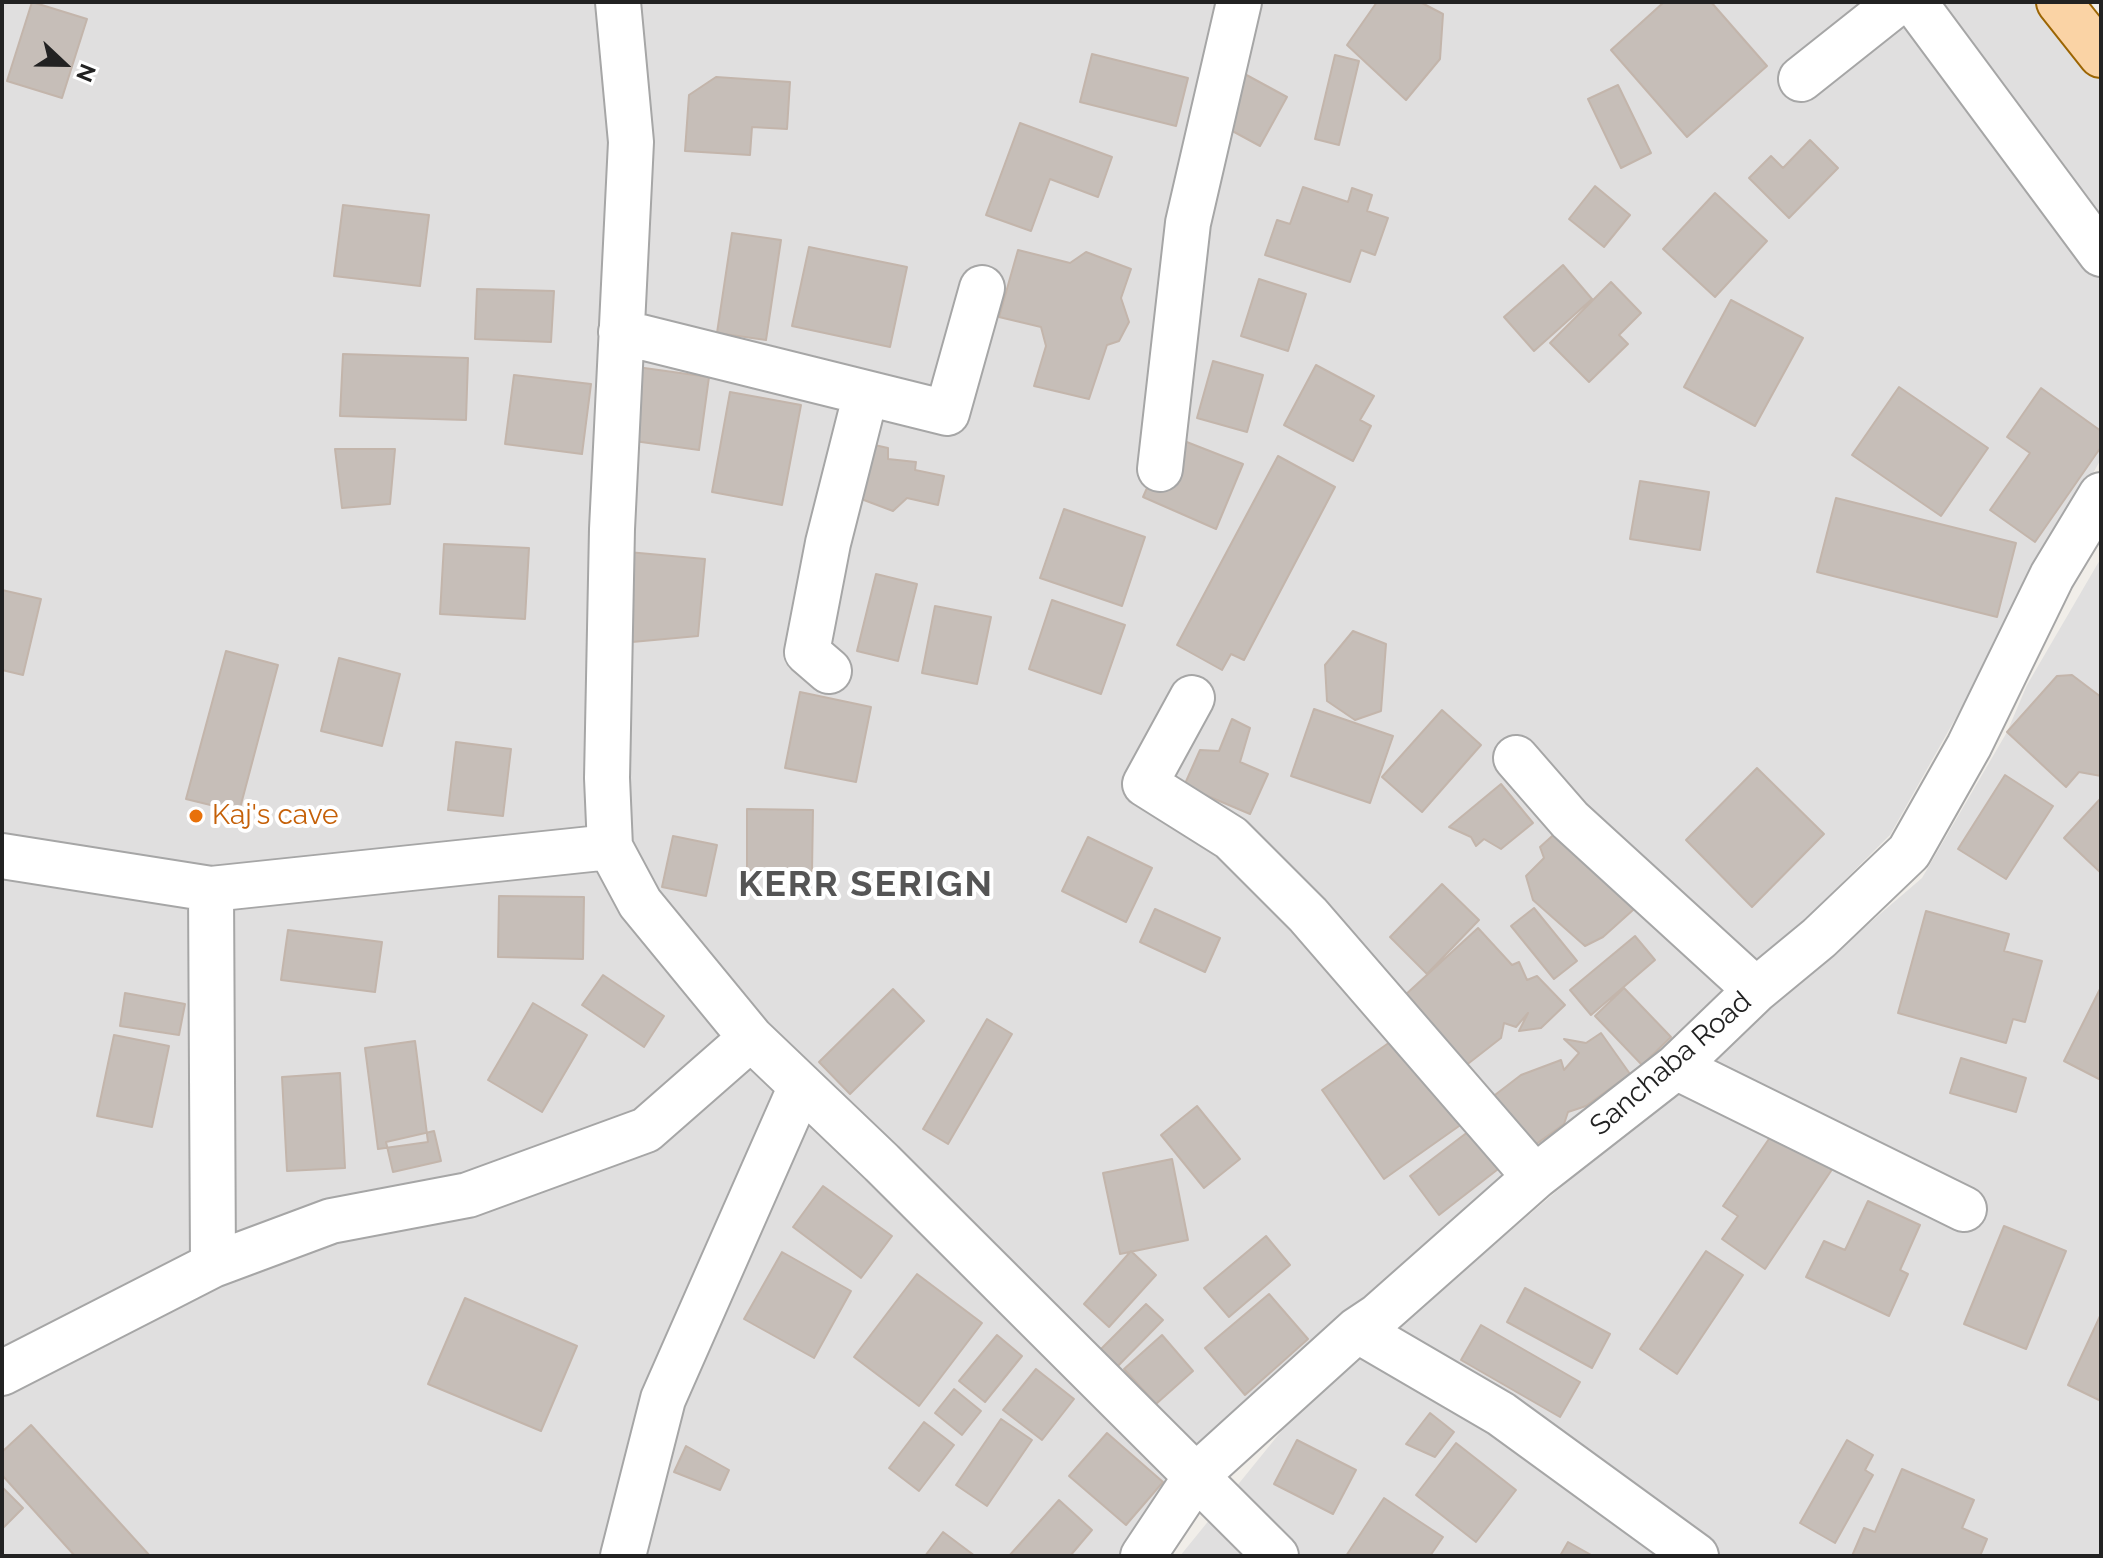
<!DOCTYPE html>
<style>
body{margin:0}
#map{position:relative;width:2103px;height:1558px;overflow:hidden;background:#f1eee9;font-family:Raleway,sans-serif}
canvas{display:block}
.frame{position:absolute;inset:0;border:4px solid #222;pointer-events:none}
.north{position:absolute;left:24px;top:24px;width:80px;height:80px;-webkit-text-stroke:6px #fff;paint-order:stroke;rotate:112deg;font-size:22px;font-weight:700;line-height:32px;text-align:center;color:#222}
.north::after{content:'';display:block;margin:auto;width:28px;height:36px;background:#222;clip-path:polygon(50% 0,100% 100%,50% 72%,0 100%)}
</style>
<div id="map">
<canvas width="2103" height="1558"></canvas>
<div class="frame"></div>
<div class="north">N</div>
</div>
<script>
const c = document.querySelector('canvas').getContext('2d');
c.lineJoin = 'round';
function paint(path, color) { c.fillStyle = color; c.fill(path, 'evenodd'); }
function trace(path, color, width, dash) { c.strokeStyle = color; c.lineWidth = width; c.lineCap = dash ? 'butt' : 'round'; c.setLineDash(dash || []); c.stroke(path); }
function drawText(font, color, halo, rows, align = 'center') {
  c.font = font + ' Raleway,sans-serif'; c.lineWidth = 8; c.setLineDash([]); c.textBaseline = 'middle'; c.strokeStyle = halo; c.fillStyle = color; for (const [text, x, y, turn = 0] of rows) {
    c.save(); c.translate(x, y); c.rotate((+turn || 0) * Math.PI / 180); c.textAlign = isNaN(turn) ? turn : align; if (halo) c.strokeText(text, 0, 0); c.fillText(text, 0, 0); c.restore();
  }
}
const residential = new Path2D(`
 M 2,2 L 2051,2 L 2101,72 L 2101,459 L 1890,835 L 1665,1059 L 1128,1556 L 2,1556 Z
 M 2101,558 L 2101,1556 L 1180,1556 L 1292,1418 L 1922,878 L 2007,732 L 2027,685 Z`);
const building = new Path2D(`
 M 32,2 L 87,19 L 62,98 L 7,81 Z
 M 1377,2 L 1420,2 L 1443,14 L 1440,59 L 1406,100 L 1347,45 Z
 M 1664,2 L 1711,2 L 1767,66 L 1687,137 L 1611,50 Z
 M 1092,54 L 1188,78 L 1176,126 L 1080,102 Z
 M 1335,55 L 1359,61 L 1339,145 L 1315,139 Z
 M 1241,72 L 1287,97 L 1260,146 L 1214,121 Z
 M 716,77 L 790,82 L 787,129 L 752,127 L 750,155 L 685,151 L 689,95 Z
 M 1618,85 L 1651,153 L 1621,168 L 1588,99 Z
 M 1020,123 L 1112,157 L 1098,197 L 1050,179 L 1031,231 L 986,215 Z
 M 1810,140 L 1838,168 L 1789,218 L 1749,178 L 1771,156 L 1783,168 Z
 M 1595,186 L 1630,215 L 1604,247 L 1569,219 Z
 M 1303,187 L 1348,202 L 1352,188 L 1372,195 L 1367,211 L 1388,218 L 1375,255 L 1361,250 L 1350,282 L 1265,255 L 1277,220 L 1290,224 Z
 M 1715,193 L 1767,241 L 1715,297 L 1663,249 Z
 M 343,205 L 429,215 L 420,286 L 334,276 Z
 M 732,233 L 781,240 L 766,340 L 717,333 Z
 M 809,247 L 907,267 L 890,347 L 792,326 Z
 M 1018,250 L 1070,263 L 1086,252 L 1131,269 L 1121,298 L 1129,322 L 1119,341 L 1107,345 L 1089,399 L 1034,386 L 1046,346 L 1041,327 L 999,317 Z
 M 1563,265 L 1592,299 L 1534,351 L 1504,317 Z
 M 1259,279 L 1306,294 L 1288,351 L 1241,336 Z
 M 1611,282 L 1641,313 L 1619,335 L 1628,344 L 1589,382 L 1550,343 Z
 M 477,289 L 554,291 L 551,342 L 475,339 Z
 M 1731,300 L 1803,338 L 1755,426 L 1684,387 Z
 M 343,354 L 468,358 L 466,420 L 340,416 Z
 M 1213,361 L 1263,375 L 1247,432 L 1197,418 Z
 M 1316,365 L 1374,396 L 1360,420 L 1371,426 L 1353,461 L 1284,425 Z
 M 637,367 L 709,377 L 699,450 L 627,440 Z
 M 514,375 L 591,384 L 582,454 L 505,444 Z
 M 1899,387 L 1988,448 L 1941,516 L 1852,455 Z
 M 2041,388 L 2101,431 L 2101,447 L 2035,542 L 1990,510 L 2030,453 L 2007,437 Z
 M 730,392 L 801,405 L 782,505 L 712,492 Z
 M 1179,439 L 1243,464 L 1216,529 L 1143,497 L 1151,479 Z
 M 861,442 L 888,448 L 888,459 L 916,462 L 915,470 L 944,476 L 938,505 L 907,498 L 893,511 L 848,494 Z
 M 335,449 L 395,449 L 390,504 L 342,508 Z
 M 1278,456 L 1335,487 L 1244,660 L 1231,654 L 1222,670 L 1177,645 Z
 M 1640,481 L 1709,492 L 1700,550 L 1630,539 Z
 M 1836,498 L 2016,543 L 1997,617 L 1817,572 Z
 M 1064,509 L 1145,537 L 1122,606 L 1040,578 Z
 M 444,544 L 529,548 L 525,619 L 440,614 Z
 M 617,551 L 705,559 L 698,636 L 621,643 Z
 M 876,574 L 917,584 L 898,661 L 857,651 Z
 M 2,590 L 41,599 L 23,675 L 2,670 Z
 M 1052,600 L 1125,625 L 1101,694 L 1029,669 Z
 M 935,606 L 991,617 L 977,684 L 922,673 Z
 M 1353,631 L 1386,644 L 1381,711 L 1355,720 L 1327,701 L 1325,665 Z
 M 226,651 L 278,665 L 239,812 L 186,799 Z
 M 339,658 L 400,674 L 382,746 L 321,731 Z
 M 2072,675 L 2101,697 L 2101,776 L 2079,772 L 2066,787 L 2007,732 L 2057,676 Z
 M 800,692 L 871,707 L 856,782 L 785,768 Z
 M 1314,709 L 1393,736 L 1370,803 L 1291,776 Z
 M 1442,710 L 1481,745 L 1422,812 L 1382,777 Z
 M 1232,719 L 1250,728 L 1240,762 L 1268,774 L 1250,814 L 1184,786 L 1200,750 L 1219,751 Z
 M 456,742 L 511,749 L 503,816 L 448,810 Z
 M 1757,768 L 1824,834 L 1752,907 L 1686,840 Z
 M 2005,775 L 2053,806 L 2006,879 L 1958,849 Z
 M 1501,784 L 1533,823 L 1501,849 L 1484,839 L 1476,846 L 1471,837 L 1449,827 Z
 M 2101,798 L 2101,873 L 2064,838 Z
 M 747,809 L 813,810 L 812,871 L 747,870 Z
 M 1570,820 L 1643,901 L 1603,937 L 1585,946 L 1533,900 L 1526,876 L 1544,858 L 1540,847 Z
 M 673,836 L 717,845 L 706,896 L 662,887 Z
 M 1088,837 L 1152,868 L 1126,922 L 1062,891 Z
 M 1442,884 L 1479,920 L 1427,974 L 1390,937 Z
 M 499,896 L 584,897 L 583,959 L 498,957 Z
 M 1534,908 L 1577,961 L 1554,979 L 1511,926 Z
 M 1155,909 L 1220,938 L 1205,972 L 1140,942 Z
 M 1926,911 L 2009,934 L 2004,951 L 2042,961 L 2025,1022 L 2013,1019 L 2006,1043 L 1898,1013 Z
 M 1478,928 L 1512,965 L 1519,962 L 1527,980 L 1537,976 L 1565,1005 L 1541,1028 L 1519,1031 L 1528,1013 L 1516,1027 L 1504,1023 L 1501,1038 L 1460,1070 L 1403,997 Z
 M 288,930 L 382,942 L 375,992 L 281,980 Z
 M 1635,936 L 1655,960 L 1591,1015 L 1570,990 Z
 M 603,975 L 664,1016 L 644,1047 L 582,1005 Z
 M 1624,988 L 1671,1037 L 1642,1065 L 1595,1016 Z
 M 893,989 L 924,1021 L 850,1094 L 819,1062 Z
 M 2100,989 L 2101,990 L 2101,1080 L 2064,1061 Z
 M 125,993 L 185,1004 L 179,1035 L 120,1026 Z
 M 533,1003 L 587,1035 L 542,1112 L 488,1080 Z
 M 987,1019 L 1012,1034 L 948,1144 L 923,1129 Z
 M 1407,1030 L 1469,1119 L 1384,1179 L 1322,1090 Z
 M 1601,1033 L 1630,1074 L 1586,1106 L 1568,1112 L 1564,1124 L 1528,1150 L 1478,1108 L 1521,1075 L 1561,1060 L 1564,1070 L 1579,1053 L 1564,1039 L 1586,1043 Z
 M 114,1035 L 169,1046 L 152,1127 L 97,1116 Z
 M 415,1041 L 428,1142 L 378,1149 L 365,1048 Z
 M 1961,1058 L 2026,1078 L 2016,1112 L 1950,1093 Z
 M 340,1073 L 345,1168 L 287,1171 L 282,1077 Z
 M 1197,1106 L 1240,1159 L 1204,1188 L 1161,1135 Z
 M 1473,1128 L 1502,1166 L 1439,1215 L 1410,1176 Z
 M 434,1131 L 441,1161 L 393,1172 L 386,1142 Z
 M 1773,1133 L 1835,1165 L 1765,1269 L 1722,1239 L 1738,1216 L 1723,1206 Z
 M 1172,1159 L 1188,1240 L 1120,1254 L 1103,1173 Z
 M 823,1186 L 892,1236 L 861,1278 L 793,1227 Z
 M 1868,1201 L 1920,1225 L 1900,1270 L 1908,1274 L 1889,1316 L 1806,1277 L 1824,1241 L 1845,1250 Z
 M 2004,1226 L 2066,1251 L 2026,1349 L 1964,1324 Z
 M 1266,1236 L 1290,1265 L 1229,1317 L 1204,1288 Z
 M 1131,1251 L 1156,1275 L 1109,1327 L 1084,1304 Z
 M 1706,1251 L 1743,1275 L 1677,1374 L 1640,1349 Z
 M 782,1252 L 851,1291 L 814,1358 L 744,1319 Z
 M 917,1274 L 982,1323 L 919,1406 L 854,1357 Z
 M 1525,1288 L 1610,1334 L 1592,1368 L 1507,1322 Z
 M 1269,1294 L 1308,1339 L 1245,1395 L 1205,1348 Z
 M 465,1298 L 577,1346 L 541,1431 L 428,1384 Z
 M 1146,1304 L 1163,1320 L 1114,1370 L 1097,1353 Z
 M 2101,1314 L 2101,1401 L 2068,1385 Z
 M 1481,1325 L 1580,1382 L 1560,1417 L 1461,1360 Z
 M 997,1335 L 1022,1356 L 985,1402 L 959,1381 Z
 M 1162,1335 L 1193,1371 L 1156,1404 L 1124,1369 Z
 M 1036,1369 L 1074,1399 L 1042,1440 L 1003,1410 Z
 M 954,1389 L 981,1411 L 962,1435 L 935,1413 Z
 M 1430,1413 L 1454,1432 L 1435,1457 L 1406,1444 Z
 M 1001,1419 L 1032,1440 L 987,1506 L 956,1485 Z
 M 924,1422 L 954,1445 L 919,1491 L 889,1468 Z
 M 31,1425 L 150,1556 L 75,1556 L 2,1475 L 2,1452 Z
 M 1107,1433 L 1163,1482 L 1126,1525 L 1069,1476 Z
 M 1297,1440 L 1356,1470 L 1333,1514 L 1274,1484 Z
 M 1847,1440 L 1873,1455 L 1865,1470 L 1873,1475 L 1835,1543 L 1800,1523 Z
 M 1456,1443 L 1516,1490 L 1476,1542 L 1416,1495 Z
 M 686,1446 L 729,1470 L 720,1490 L 674,1472 Z
 M 1902,1469 L 1974,1500 L 1962,1528 L 1987,1539 L 1980,1556 L 1852,1556 L 1864,1528 L 1875,1532 Z
 M 2,1487 L 23,1508 L 2,1529 Z
 M 1384,1498 L 1443,1537 L 1430,1556 L 1346,1556 Z
 M 1059,1500 L 1092,1530 L 1070,1556 L 1009,1556 Z
 M 943,1532 L 975,1556 L 925,1556 Z
 M 1568,1542 L 1593,1556 L 1560,1556 Z`);
const minor = new Path2D(`
 M 618,2 L 631,142 L 612,529 L 607,778 L 610,847 L 640,903 L 751,1038 L 882,1163 L 1276,1556
 M 1914,2 L 2101,254
 M 1801,79 L 1898,2
 M 621,332 L 947,413 L 982,288
 M 1160,469 L 1188,223 L 1239,2
 M 829,671 L 807,652 L 828,543 L 866,393
 M 1192,698 L 1145,784 L 1231,838 L 1308,915 L 1535,1177
 M 1516,758 L 1570,820 L 1756,990
 M 2,856 L 211,889 L 610,847
 M 211,889 L 213,1265
 M 1676,1067 L 1964,1209
 M 1357,1330 L 1501,1414 L 1696,1556
 M 2,1373 L 213,1265 L 331,1221 L 468,1195 L 646,1130 L 751,1038
 M 623,1556 L 663,1399 L 801,1086
 M 1143,1556 L 1197,1475 L 1357,1330 L 1378,1316 L 1535,1177 L 1676,1067 L 1756,990 L 1819,938 L 1909,852 L 1969,746 L 2052,576 L 2101,495`);
const major = new Path2D(`
 M 2059,2 L 2101,55`);
const markers = [
 [196,816,8,"#e8710a"]
];
const foodNames = [
 ["Kaj's cave",212,816]
];
const streetNames = [
 ["Sanchaba Road",1671,1064,-41]
];
const districtNames = [
 ["KERR SERIGN",866,885]
];
paint(residential, '#e0dfdf');
paint(building, '#c6beb8');
trace(building, '#c3b5ab', 2);
trace(minor, '#a6a6a6', 48);
trace(major, '#9c6503', 48);
trace(minor, '#fff', 44);
trace(major, '#fad3a5', 44);
for (const [x, y, r, color] of markers) { const dot = new Path2D(); dot.arc(x, y, r, 0, 2 * Math.PI); c.fillStyle = color; c.fill(dot); trace(dot, '#fff', 3); }
drawText('28px', '#c56008', '#fff', foodNames, 'left');
drawText('28px', '#222', '#fff', streetNames);
c.letterSpacing = '2px';
drawText('bold 36px', '#555', '#fff', districtNames);
c.letterSpacing = '0px';
</script>
